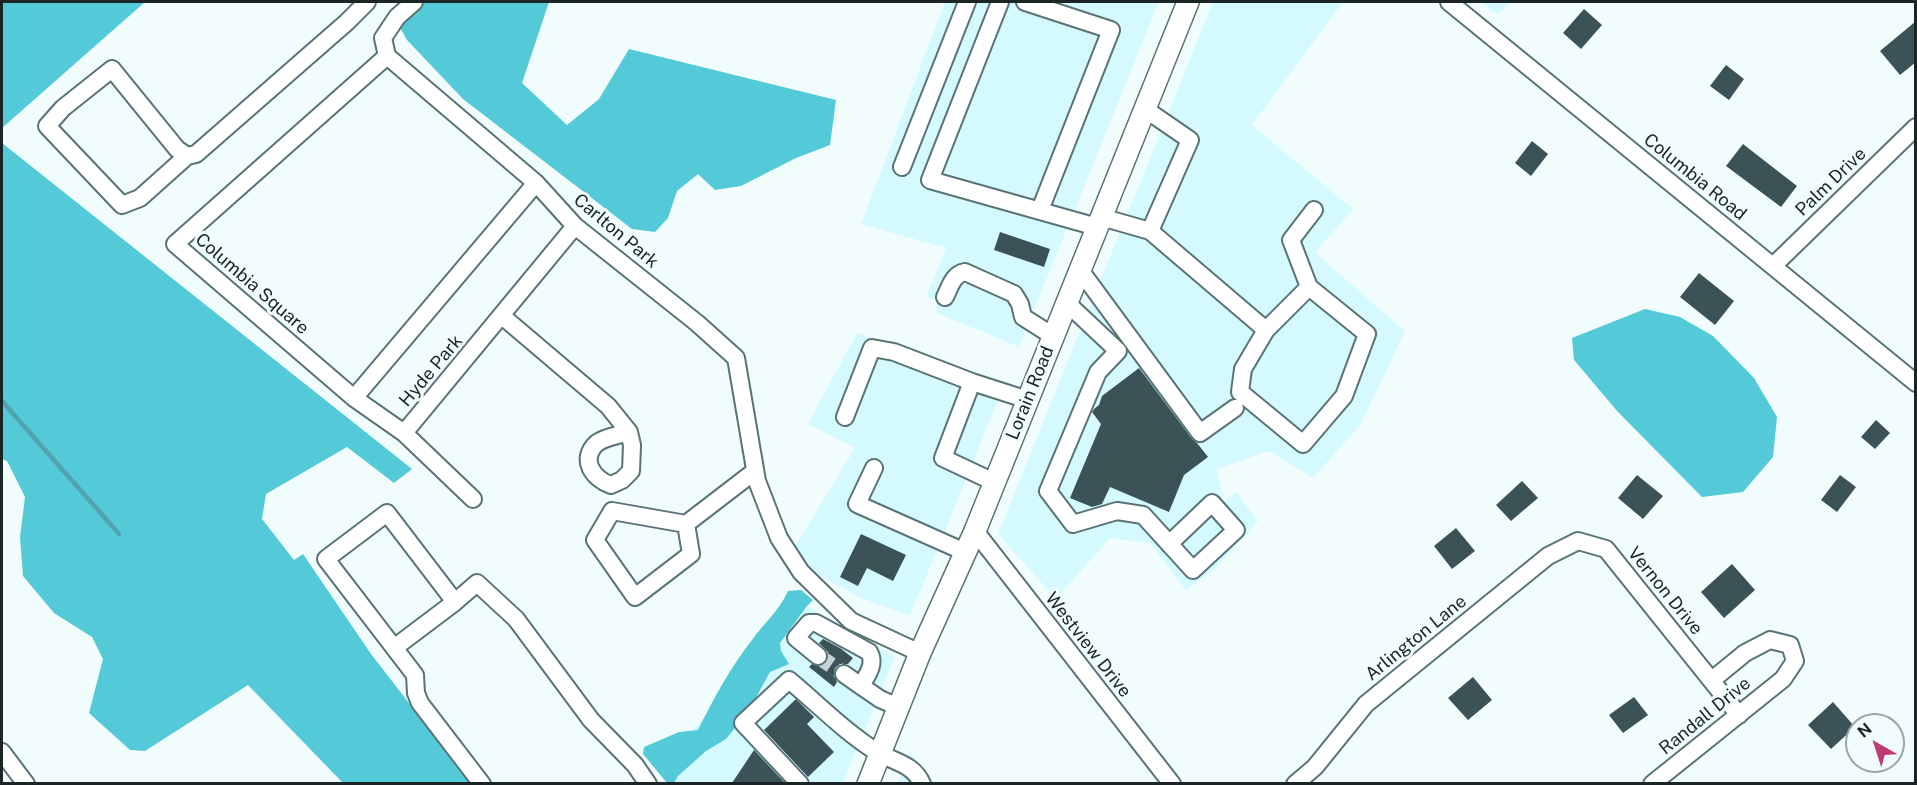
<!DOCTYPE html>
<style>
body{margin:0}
#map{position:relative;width:1917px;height:785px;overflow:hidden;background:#f1fcfd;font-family:"Public Sans",sans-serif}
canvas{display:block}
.frame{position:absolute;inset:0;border:3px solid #1b2526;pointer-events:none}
.north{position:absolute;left:1845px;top:713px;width:60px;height:60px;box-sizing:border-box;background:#f1fcfd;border:2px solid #9ba6a7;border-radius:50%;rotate:321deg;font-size:16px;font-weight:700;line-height:24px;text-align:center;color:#1b2526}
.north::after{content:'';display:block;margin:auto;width:21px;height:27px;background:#c13977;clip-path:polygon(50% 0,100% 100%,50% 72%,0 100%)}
</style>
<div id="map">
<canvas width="1917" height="785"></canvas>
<div class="frame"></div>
<div class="north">N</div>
</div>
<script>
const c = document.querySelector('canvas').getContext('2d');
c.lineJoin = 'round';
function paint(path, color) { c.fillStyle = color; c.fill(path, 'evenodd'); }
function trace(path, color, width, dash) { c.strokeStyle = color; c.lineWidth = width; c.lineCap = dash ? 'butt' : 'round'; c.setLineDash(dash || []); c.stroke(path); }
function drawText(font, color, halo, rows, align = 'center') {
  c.font = font + ' "Public Sans",sans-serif'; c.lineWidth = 6; c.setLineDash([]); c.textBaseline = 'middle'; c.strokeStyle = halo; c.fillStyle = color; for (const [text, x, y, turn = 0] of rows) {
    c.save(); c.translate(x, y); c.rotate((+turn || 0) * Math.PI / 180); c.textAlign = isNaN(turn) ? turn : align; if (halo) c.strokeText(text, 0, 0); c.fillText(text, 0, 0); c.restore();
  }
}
const built = new Path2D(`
 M 945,2 L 1159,2 L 1019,347 L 939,314 L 936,310 L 938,304 L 936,300 L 926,297 L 946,248 L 861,224 Z
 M 1213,2 L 1343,2 L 1252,125 L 1353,209 L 1315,253 L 1405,331 L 1361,424 L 1313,478 L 1269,451 L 1217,469 L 1224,502 L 1236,492 L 1258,521 L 1214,570 L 1186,590 L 1150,543 L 1110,538 L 1056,599 L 998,534 Z
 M 1481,2 L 1510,2 L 1498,15 Z
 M 857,333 L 1004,386 L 910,616 L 861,598 L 808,569 L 795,547 L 855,448 L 808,424 Z
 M 798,601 L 895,656 L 843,783 L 667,783 L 658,771 L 772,640 Z
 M 910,752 L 934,783 L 897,784 Z`);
const forest = new Path2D(`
 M 2,2 L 145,2 L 2,128 Z
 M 424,2 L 549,2 L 522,83 L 567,125 L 599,99 L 629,49 L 836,100 L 830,145 L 796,158 L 741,186 L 715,190 L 698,174 L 677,191 L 668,218 L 655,232 L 632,229 L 463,99 L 407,40 L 398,24 Z
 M 2,143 L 412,469 L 394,483 L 347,447 L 266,494 L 262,519 L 294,560 L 303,554 L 371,654 L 471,783 L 343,783 L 248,685 L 145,751 L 130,750 L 89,713 L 103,659 L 92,637 L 54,613 L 23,576 L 20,537 L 25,497 L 7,461 L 2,459 Z
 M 1645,309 L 1680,317 L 1713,336 L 1754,378 L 1777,417 L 1773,457 L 1743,492 L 1702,497 L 1618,412 L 1574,360 L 1572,338 Z
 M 801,590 L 813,600 L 807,606 L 780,643 L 781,651 L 789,664 L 770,672 L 748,712 L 726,739 L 706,751 L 678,776 L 674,783 L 667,783 L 643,754 L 644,747 L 679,732 L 698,730 C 714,698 730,668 752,640 C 764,623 780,610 788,591 Z`);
const stream = new Path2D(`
 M 2,401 L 119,534`);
const building = new Path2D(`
 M 1584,9 L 1602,25 L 1581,49 L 1563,33 Z
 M 1916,21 L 1916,62 L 1900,75 L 1880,51 Z
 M 1726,65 L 1744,79 L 1729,100 L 1710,86 Z
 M 1532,141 L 1548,154 L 1531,176 L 1515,163 Z
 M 1743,144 L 1797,186 L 1781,207 L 1726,166 Z
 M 1000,232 L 1050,249 L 1044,267 L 994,250 Z
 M 1699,273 L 1734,301 L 1715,325 L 1680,297 Z
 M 1139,368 L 1192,439 L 1197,443 L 1208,457 L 1184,475 L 1169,512 L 1110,487 L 1102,504 L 1092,507 L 1070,498 L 1101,424 L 1092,412 L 1094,409 L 1099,405 L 1102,396 Z
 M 1876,420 L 1890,433 L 1875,449 L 1861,437 Z
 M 1637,475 L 1663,496 L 1643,519 L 1618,498 Z
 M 1840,475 L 1856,487 L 1837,512 L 1821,500 Z
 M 1522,481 L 1538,498 L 1511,521 L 1496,505 Z
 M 1456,528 L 1475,551 L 1452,569 L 1434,546 Z
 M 861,534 L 906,555 L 893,581 L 867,568 L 858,586 L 840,577 Z
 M 1732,564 L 1755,590 L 1724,618 L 1701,592 Z
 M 823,639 L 840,648 L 853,658 L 848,664 L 840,664 L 835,668 L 834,674 L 837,682 L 834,687 L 809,667 L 812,664 L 821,666 L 826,662 L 828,652 L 819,643 Z
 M 1473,677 L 1492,700 L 1468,720 L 1448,698 Z
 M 1634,697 L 1648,715 L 1623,733 L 1609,715 Z
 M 796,699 L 814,717 L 807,724 L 834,752 L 808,777 L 764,730 Z
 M 1833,702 L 1855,727 L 1831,749 L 1808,725 Z
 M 754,750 L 785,783 L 732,783 Z`);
const minorTunnel = new Path2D(`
 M 818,656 L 844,674`);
const minor = new Path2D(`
 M 414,2 L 397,17 L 383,38 L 387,56 L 175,244 L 354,398 L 536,183
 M 1000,2 L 930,180 L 1097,227
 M 1025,2 L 1111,30 L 1040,210
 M 1449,2 L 1916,383
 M 387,56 L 536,183 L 575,226 L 697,323 L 736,358 L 757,481 L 779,538 L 801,572 L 851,621 L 920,653
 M 187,156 L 140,198 L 122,205 L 47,126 L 63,108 L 112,69 L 177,149 L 187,156 L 196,154 L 347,22 L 367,2
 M 902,167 L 967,2
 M 1101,217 L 1150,231 L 1190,140 L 1145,109
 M 1150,231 L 1266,330 L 1309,287 L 1367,334 L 1344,396 L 1303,444 L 1240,392 L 1243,369 L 1266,330
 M 1773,266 L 1916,127
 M 1080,270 L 1200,433 L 1235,408
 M 1309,287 L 1291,240 L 1314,210
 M 945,297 C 950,287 953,274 965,272 L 1014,294 L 1020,304 L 1023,317 L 1053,336
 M 1067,303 L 1118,351 L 1098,372 L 1048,491 L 1073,524 L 1117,511 L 1143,515 L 1193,570 L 1236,530 L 1212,503 L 1169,544
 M 502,316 L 608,406 L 629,432 L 632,445 L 631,471 L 622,480 L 611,485 C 593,479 579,459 597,443 C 605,437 619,435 629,432
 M 354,398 L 404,433
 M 845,417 L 872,348 L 894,352 L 972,382
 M 874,468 L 857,504 L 965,552
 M 994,482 L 943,458 L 972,382 L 1028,400
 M 473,499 L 404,433 L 575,226
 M 686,524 L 691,554 L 635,597 L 595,540 L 612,511 L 686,524 L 755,471
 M 975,531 L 1172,784
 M 394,648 L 455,602
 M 818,656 L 796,638 L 809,623 L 816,623 L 869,652 C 876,664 867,675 861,686 L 844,674
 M 861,686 L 880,699 L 898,707
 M 2,752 L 26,784
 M 482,784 L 420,703 L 416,693 L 415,675 L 326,559 L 387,513 L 455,602 L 477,583 L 516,619 L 591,720 L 635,765 L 648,784
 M 800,784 L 743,723 L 789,680 C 818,704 845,732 877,752 C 894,762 914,764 922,784
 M 1295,784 L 1315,767 L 1366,704 L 1548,556 L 1578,541 L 1606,549 L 1739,715
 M 1652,784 L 1783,679 L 1795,661 L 1790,645 L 1770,640 L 1745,653 L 1712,680`);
const major = new Path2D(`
 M 868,784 L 920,653 L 975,531 L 1188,2`);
const streetNames = [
 ["Columbia Road",1695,177,39],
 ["Palm Drive",1831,182,-44],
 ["Carlton Park",616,231,40],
 ["Columbia Square",252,284,41],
 ["Hyde Park",431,371,-50],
 ["Lorain Road",1030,393,-68],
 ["Vernon Drive",1665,591,51],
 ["Arlington Lane",1416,638,-39],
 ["Westview Drive",1088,645,52],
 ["Randall Drive",1705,716,-39]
];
paint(built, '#d4faff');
paint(forest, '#54c9d7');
trace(stream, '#51a4ae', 4.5);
paint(building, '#3b5356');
trace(minorTunnel, '#c6d1d2', 16, [16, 8]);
trace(minor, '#5a7377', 20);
trace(major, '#5a7377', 24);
trace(minor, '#fff', 16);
trace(major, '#fff', 21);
drawText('18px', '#1b2526', '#f1fcfd', streetNames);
</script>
